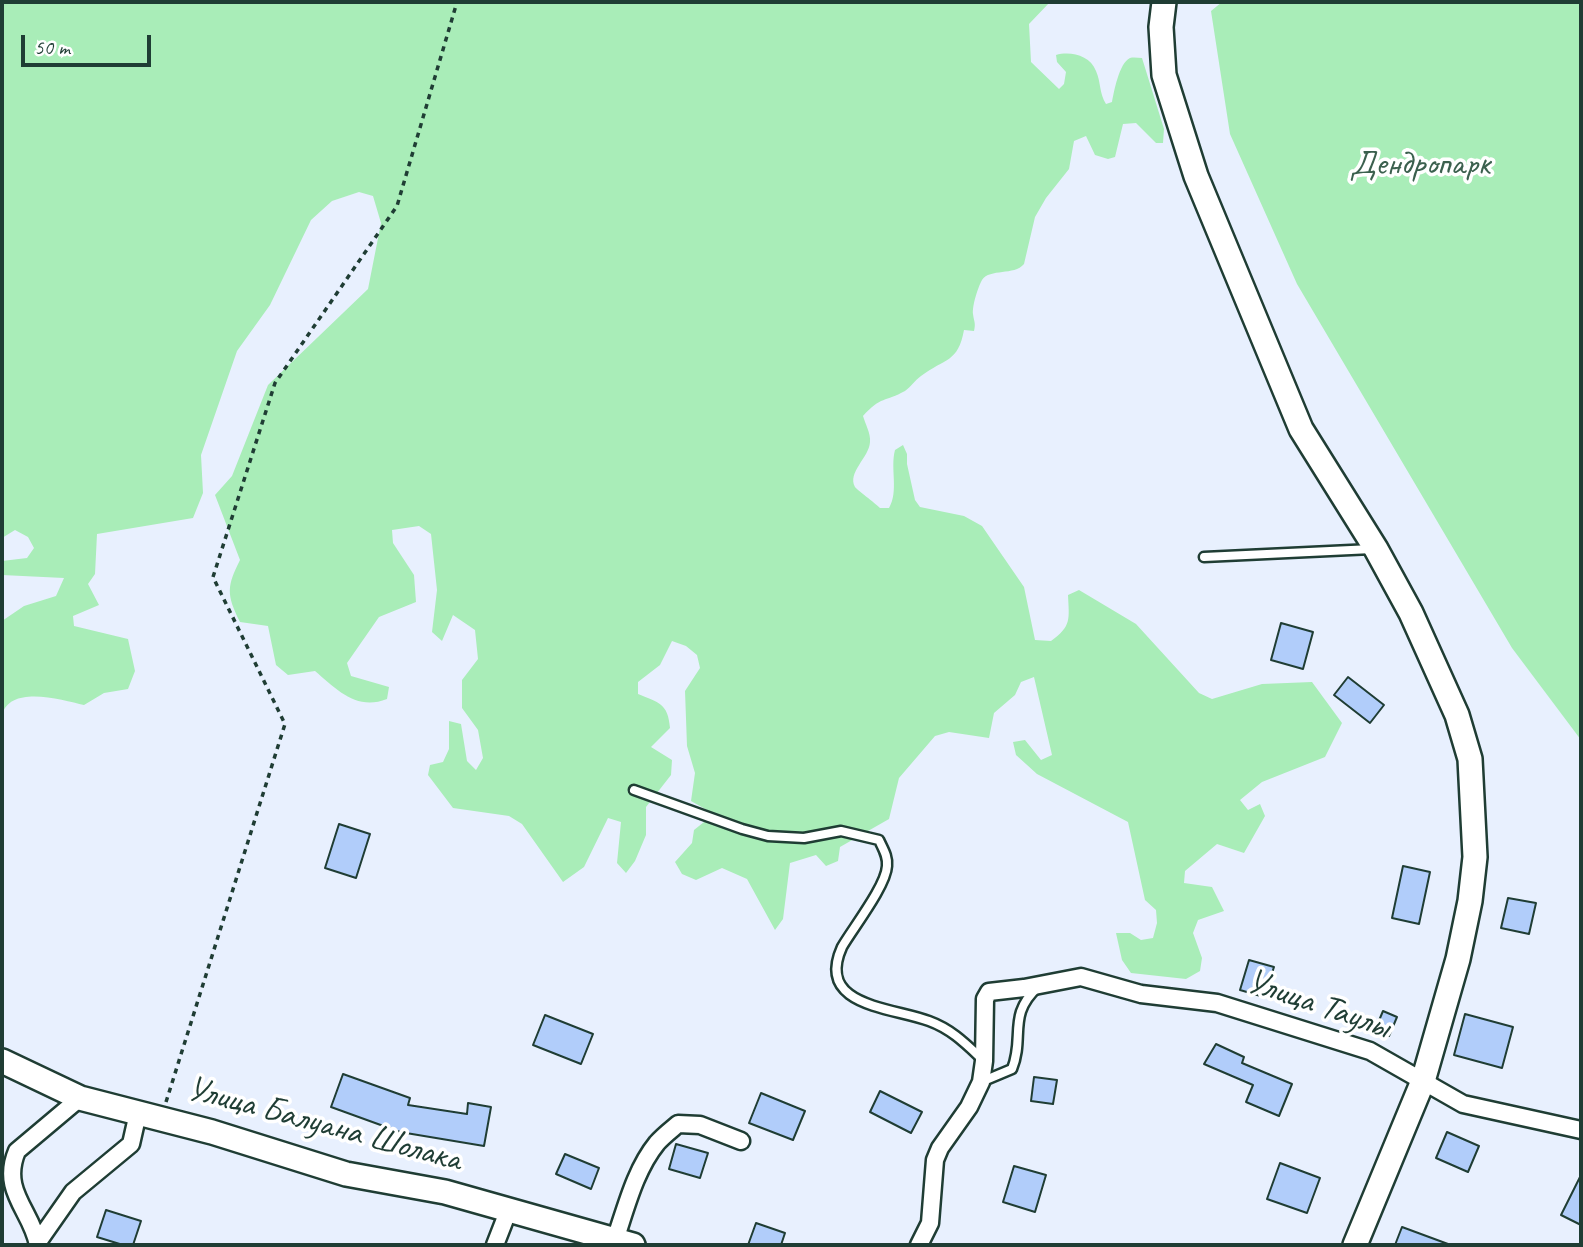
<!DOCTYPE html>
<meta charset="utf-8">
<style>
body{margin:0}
#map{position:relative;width:1583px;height:1247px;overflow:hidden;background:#e8f0fe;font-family:Caveat,sans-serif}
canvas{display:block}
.frame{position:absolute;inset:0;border:4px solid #1f3d34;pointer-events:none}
.scale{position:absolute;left:21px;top:35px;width:130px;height:32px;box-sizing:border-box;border:4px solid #1f3d34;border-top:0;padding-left:9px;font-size:21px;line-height:24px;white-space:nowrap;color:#1f3d34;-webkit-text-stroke:5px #fff;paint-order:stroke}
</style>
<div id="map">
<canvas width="1583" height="1247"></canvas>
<div class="frame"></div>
<div class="scale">50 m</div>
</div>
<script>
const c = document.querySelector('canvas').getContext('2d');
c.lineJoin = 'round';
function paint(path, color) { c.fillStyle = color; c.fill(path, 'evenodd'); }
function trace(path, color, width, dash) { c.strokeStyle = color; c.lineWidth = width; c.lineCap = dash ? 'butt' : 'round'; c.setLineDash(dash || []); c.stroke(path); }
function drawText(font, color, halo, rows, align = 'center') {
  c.font = font + ' Caveat,sans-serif'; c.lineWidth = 7; c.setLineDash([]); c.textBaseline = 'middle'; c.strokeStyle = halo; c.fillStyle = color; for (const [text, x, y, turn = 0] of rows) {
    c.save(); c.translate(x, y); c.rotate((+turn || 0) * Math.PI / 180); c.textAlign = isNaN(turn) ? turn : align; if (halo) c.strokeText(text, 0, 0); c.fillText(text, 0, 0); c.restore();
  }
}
const green = new Path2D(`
 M 2,2 L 1050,2 L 1029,24 L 1031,62 L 1059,89 L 1064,84 L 1066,72 L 1057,62 L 1056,55 C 1070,51 1090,55 1096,71 C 1101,82 1099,93 1106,104 L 1112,102 C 1114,92 1119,63 1130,58 C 1134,57 1138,58 1142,58 L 1164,129 L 1163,143 L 1156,143 L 1136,123 L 1123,124 L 1115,157 L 1108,159 L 1095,155 L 1086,136 L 1074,141 L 1069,169 L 1046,198 L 1035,217 L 1024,264 C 1014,276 990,268 982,280 C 978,287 972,306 973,314 C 974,322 976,323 974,331 L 964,330 C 958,363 945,358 921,376 C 915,380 911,387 905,391 C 885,402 881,396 863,416 C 865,423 871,434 870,442 C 869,458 847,472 855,487 C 856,489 875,503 880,508 L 889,508 C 899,491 890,469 895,450 L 903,445 L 907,454 L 907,464 L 915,500 L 920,507 L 964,516 L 982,526 L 1024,587 L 1035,640 L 1051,641 C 1072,626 1069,619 1068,595 L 1079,590 L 1136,624 L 1199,693 L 1212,699 L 1262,684 L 1312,682 L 1342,723 L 1325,757 L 1262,782 L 1240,800 L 1248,810 L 1260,804 L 1265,816 L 1244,853 L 1217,844 L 1185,871 L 1184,883 L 1212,887 L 1224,911 L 1198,920 L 1193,933 L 1202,958 L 1200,971 L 1186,979 L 1131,973 L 1122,960 L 1116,933 L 1130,933 L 1141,940 L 1153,938 L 1157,923 L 1156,910 L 1145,900 L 1128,822 L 1037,774 L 1016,755 L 1013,742 L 1025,740 L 1041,760 L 1052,755 L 1034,677 L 1021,682 L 1015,695 L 994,713 L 989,738 L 949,732 L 935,736 L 899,778 L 889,819 L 840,847 L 838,861 L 826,866 L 816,855 L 790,863 L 783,919 L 775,930 L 747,879 L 722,868 L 696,880 L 682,874 L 675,862 L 692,843 L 694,830 L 714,814 L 691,801 L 695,773 L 687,746 L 685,691 L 700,668 L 697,655 L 686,646 L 672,641 L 660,665 L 638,682 L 638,694 C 659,703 668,703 670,728 L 651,747 L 672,760 L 671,775 L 646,807 L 646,835 L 635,861 L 626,873 L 617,863 L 621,822 L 608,818 L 584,867 L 563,882 L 522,824 L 509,816 L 453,808 L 428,775 L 430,765 L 443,762 L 449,749 L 449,721 L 461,724 L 467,761 L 476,770 L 483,758 L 478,730 L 462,708 L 462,680 L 478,659 L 475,630 L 453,615 L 442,641 L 432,632 L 437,590 L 431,534 L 419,526 L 392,530 L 393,543 L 414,575 L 416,602 L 379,617 L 347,663 L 351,676 L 389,687 L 387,699 C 357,711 337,690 315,671 L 288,675 L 276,665 L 268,626 L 240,622 C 226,594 227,586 240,560 L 215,495 L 232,476 L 268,385 L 368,289 L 381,223 L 373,196 L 359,192 L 332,201 L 311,220 L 270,305 L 237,351 L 201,455 L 203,493 L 193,518 L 97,534 L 95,574 L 88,584 L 99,605 L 73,616 L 74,626 L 128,639 L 135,671 L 128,689 L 104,693 L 84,705 C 63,700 10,684 2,715 L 2,621 L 24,606 L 56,596 L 64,578 L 2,575 L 2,561 L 27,558 L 34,548 L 28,537 L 15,530 L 2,538 Z
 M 1222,2 L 1581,2 L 1581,740 L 1512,648 L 1297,284 L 1230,134 L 1211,11 Z`);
const building = new Path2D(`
 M 1281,623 L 1313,632 L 1303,669 L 1271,660 Z
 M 1348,677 L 1384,705 L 1370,723 L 1334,695 Z
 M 339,824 L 370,834 L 356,878 L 325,868 Z
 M 1403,866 L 1430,872 L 1419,924 L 1392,918 Z
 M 1508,898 L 1536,903 L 1529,934 L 1501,928 Z
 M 1249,960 L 1274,967 L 1264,997 L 1240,990 Z
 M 1383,1011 L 1397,1017 L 1389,1036 L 1375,1030 Z
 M 1465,1014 L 1513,1027 L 1502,1068 L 1454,1055 Z
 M 545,1015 L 593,1034 L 581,1064 L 533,1045 Z
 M 1216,1044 L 1244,1057 L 1242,1063 L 1292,1084 L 1279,1116 L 1246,1102 L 1253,1085 L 1204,1064 Z
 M 343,1074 L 410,1098 L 408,1105 L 467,1114 L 468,1103 L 491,1107 L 484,1146 L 400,1132 L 331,1107 Z
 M 1034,1077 L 1057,1080 L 1053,1104 L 1031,1101 Z
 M 880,1091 L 922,1112 L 911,1133 L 870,1112 Z
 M 761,1093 L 805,1111 L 793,1140 L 749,1123 Z
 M 1447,1132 L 1479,1146 L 1468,1172 L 1436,1158 Z
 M 676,1144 L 708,1153 L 700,1178 L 669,1169 Z
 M 565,1154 L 599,1168 L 591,1189 L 556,1174 Z
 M 1280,1163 L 1320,1178 L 1307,1213 L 1267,1199 Z
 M 1014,1166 L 1046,1175 L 1035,1212 L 1003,1202 Z
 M 1581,1175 L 1581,1225 L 1561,1215 Z
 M 106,1210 L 141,1221 L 133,1245 L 123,1245 L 97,1237 Z
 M 756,1223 L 785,1233 L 781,1245 L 748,1245 Z
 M 1402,1227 L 1448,1244 L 1448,1245 L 1395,1245 Z`);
const path = new Path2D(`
 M 166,1102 L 285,724 L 213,577 L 275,383 L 397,206 L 457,2`);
const lane = new Path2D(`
 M 1204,557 L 1372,549
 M 634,790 L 742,829 L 768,836 L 804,838 L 841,831 L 879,840 C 883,849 888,856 887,866 C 886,886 853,928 842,947 C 815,1007 892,1007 929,1021 C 951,1029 965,1043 982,1059
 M 981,1082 L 1012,1069 C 1025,1037 1007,1015 1038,987`);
const street = new Path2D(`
 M 615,1240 C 626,1208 635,1170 657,1143 C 663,1136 671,1130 678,1124 L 700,1125 L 741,1141
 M 38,1242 L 73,1192 L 131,1144 L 138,1113
 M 38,1245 C 32,1211 0,1191 17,1151 L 80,1098
 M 495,1245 L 509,1209
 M 919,1245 L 930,1223 L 935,1160 L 940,1148 L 969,1107 L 981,1082 L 984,1061 L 985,999 L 989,992 L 1024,988 L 1081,977 L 1141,994 L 1217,1003 L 1370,1051 L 1463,1104 L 1581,1130`);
const secondary = new Path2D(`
 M 1164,2 L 1161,27 L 1164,75 L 1196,176 L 1301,429 L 1376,549 L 1411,613 L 1457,715 L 1470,759 L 1475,857 L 1470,901 L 1458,959 L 1423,1081 L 1355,1245
 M 2,1061 L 80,1098 L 212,1132 L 346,1174 L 445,1192 L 633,1245`);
const parkNames = [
 ["Дендропарк",1420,165]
];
const streetNames = [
 ["Улица Таулы",1318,1005,19],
 ["Улица Балуана Шолака",324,1125,15]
];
paint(green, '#a9edb8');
paint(building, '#b1cdfa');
trace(building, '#1f3d34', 2);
trace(lane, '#1f3d34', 13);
trace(street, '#1f3d34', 21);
trace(secondary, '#1f3d34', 28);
trace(path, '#1f3d34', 3.5, [5, 5]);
trace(lane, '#fff', 8);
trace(street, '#fff', 16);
trace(secondary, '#fff', 23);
drawText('35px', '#3b604e', '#fff', parkNames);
drawText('35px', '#1f3d34', '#fff', streetNames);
</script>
